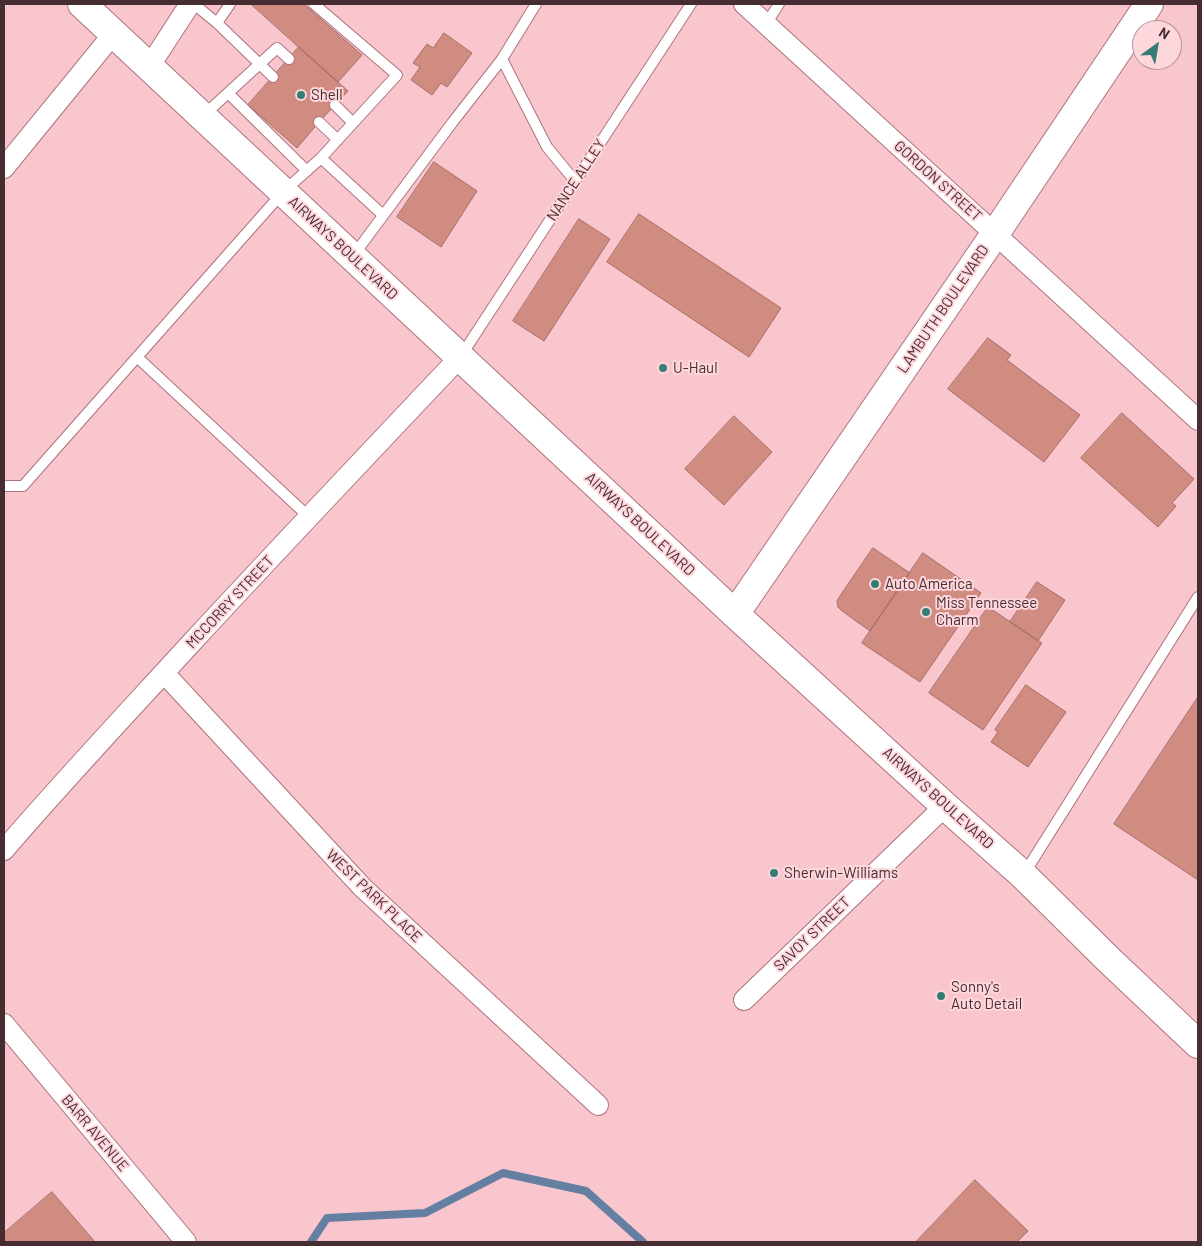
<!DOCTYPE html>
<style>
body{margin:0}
#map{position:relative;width:1202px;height:1246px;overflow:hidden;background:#f9c6ce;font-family:Barlow,sans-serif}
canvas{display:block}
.frame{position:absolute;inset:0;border:5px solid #462d31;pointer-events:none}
.north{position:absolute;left:1132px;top:20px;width:50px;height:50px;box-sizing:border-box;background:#fed7dd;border:1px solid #b49398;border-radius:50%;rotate:32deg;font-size:14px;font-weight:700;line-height:20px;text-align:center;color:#462d31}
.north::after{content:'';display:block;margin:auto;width:18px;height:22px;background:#347c76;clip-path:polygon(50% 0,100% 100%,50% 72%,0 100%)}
</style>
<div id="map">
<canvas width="1202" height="1246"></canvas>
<div class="frame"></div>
<div class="north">N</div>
</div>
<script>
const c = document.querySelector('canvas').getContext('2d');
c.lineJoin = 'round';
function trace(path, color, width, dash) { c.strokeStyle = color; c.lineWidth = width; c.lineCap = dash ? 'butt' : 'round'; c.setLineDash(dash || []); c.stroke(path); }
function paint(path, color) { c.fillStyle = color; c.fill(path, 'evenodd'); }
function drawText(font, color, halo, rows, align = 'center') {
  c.font = font + ' Barlow,sans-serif'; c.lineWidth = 4; c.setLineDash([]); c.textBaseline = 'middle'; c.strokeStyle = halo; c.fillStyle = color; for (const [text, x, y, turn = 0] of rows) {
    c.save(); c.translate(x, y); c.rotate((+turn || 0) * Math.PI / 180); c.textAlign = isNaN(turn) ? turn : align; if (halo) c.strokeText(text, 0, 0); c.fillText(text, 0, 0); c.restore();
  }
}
const stream = new Path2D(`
 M 311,1242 L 327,1218 L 425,1213 L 503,1173 L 586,1191 L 643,1242`);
const building = new Path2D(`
 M 251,4 L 304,4 L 362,55 L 338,82 Z
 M 444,33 L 472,53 L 447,87 L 441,83 L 432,95 L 411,80 L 420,67 L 413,63 L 427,44 L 433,48 Z
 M 299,47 L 348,91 L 319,122 L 297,148 L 248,105 Z
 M 434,162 L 477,191 L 441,247 L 397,217 Z
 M 639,214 L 781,308 L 749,357 L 607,262 Z
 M 579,219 L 610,239 L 544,341 L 513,321 Z
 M 988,338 L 1011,355 L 1007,360 L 1080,415 L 1044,462 L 948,389 Z
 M 1122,413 L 1194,479 L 1172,503 L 1176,506 L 1158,527 L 1081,458 Z
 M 734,416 L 772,452 L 724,505 L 685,469 Z
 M 873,548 L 910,573 L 870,631 L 842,611 L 838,607 L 837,601 L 840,596 Z
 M 923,553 L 981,593 L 920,682 L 862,643 Z
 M 1037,582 L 1065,600 L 1038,641 L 1010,622 Z
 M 988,607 L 1042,643 L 983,730 L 929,693 Z
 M 1026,685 L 1066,712 L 1028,767 L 991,742 L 998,732 L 995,730 Z
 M 1198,697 L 1198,880 L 1114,824 Z
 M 975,1180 L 1028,1231 L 1017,1242 L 916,1242 Z
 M 52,1192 L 95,1242 L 4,1242 L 4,1233 Z`);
const lane = new Path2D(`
 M 194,4 L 217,23 L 273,77
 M 314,4 L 397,75 L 321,158
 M 217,23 L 230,4
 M 766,24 L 779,4
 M 289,59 L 277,48 L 228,93 L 307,171
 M 502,59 L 547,147 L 575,181
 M 335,105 L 353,123
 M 203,116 L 228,93
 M 319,122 L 338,140
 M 353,256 L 452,123 L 502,59 L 536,4
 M 461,356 L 691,4
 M 137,357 L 309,517
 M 4,486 L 23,486 L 283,192 L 321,158 L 383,215
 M 1024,874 L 1198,597`);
const street = new Path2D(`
 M 744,4 L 1198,420
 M 149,67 L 190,4
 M 4,168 L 114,33
 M 164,673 L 363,888 L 598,1105
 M 4,850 C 65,779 130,710 194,640 C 282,545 371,451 460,357
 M 744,1000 L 945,806
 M 4,1024 L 186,1242`);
const secondary = new Path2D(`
 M 82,4 L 735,614 L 945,806 L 1023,875 L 1109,960 L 1198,1044
 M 735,614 L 995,234 L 1149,4`);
const markers = [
 [301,95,5,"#347c76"],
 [663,368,5,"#347c76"],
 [875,584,5,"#347c76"],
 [926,612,5,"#347c76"],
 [774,873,5,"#347c76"],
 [941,996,5,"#347c76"]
];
const poiNames = [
 ["Shell",311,95],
 ["U-Haul",673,368],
 ["Auto America",885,584],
 ["Miss Tennessee",936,603],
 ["Charm",936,620],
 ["Sherwin-Williams",784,873],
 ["Sonny's",951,987],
 ["Auto Detail",951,1004]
];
const streetNames = [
 ["NANCE ALLEY",576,180,-57],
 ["GORDON STREET",938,181,42],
 ["AIRWAYS BOULEVARD",343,248,43],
 ["LAMBUTH BOULEVARD",943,309,-56],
 ["AIRWAYS BOULEVARD",640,524,43],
 ["MCCORRY STREET",230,602,-47],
 ["AIRWAYS BOULEVARD",938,798,42],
 ["WEST PARK PLACE",374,896,44],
 ["SAVOY STREET",812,934,-44],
 ["BARR AVENUE",95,1133,50]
];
trace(stream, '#647fa1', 8);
paint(building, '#d18c82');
trace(building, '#a66d66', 1);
trace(lane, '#ad737d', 12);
trace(street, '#ad737d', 22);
trace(secondary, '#ad737d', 30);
trace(lane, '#fff', 10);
trace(street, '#fff', 20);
trace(secondary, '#fff', 28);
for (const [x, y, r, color] of markers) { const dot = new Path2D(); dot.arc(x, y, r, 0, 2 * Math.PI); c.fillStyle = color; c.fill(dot); trace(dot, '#fed7dd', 2); }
drawText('15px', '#462d31', '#fed7dd', poiNames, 'left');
drawText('15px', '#462d31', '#fed7dd', streetNames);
</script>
